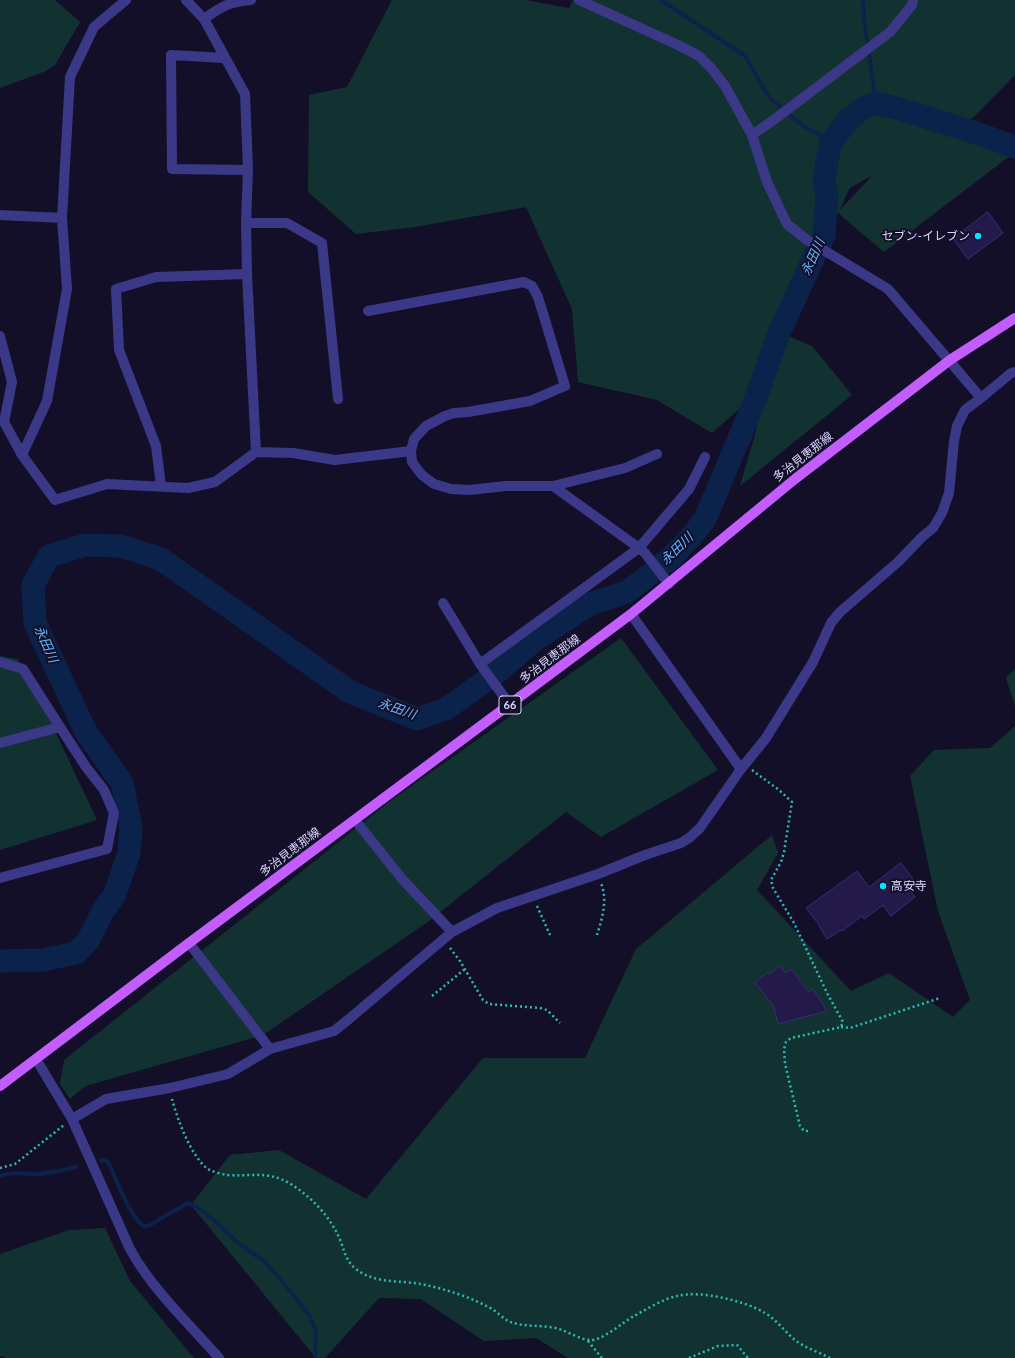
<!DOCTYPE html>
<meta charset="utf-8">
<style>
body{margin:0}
canvas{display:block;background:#130f28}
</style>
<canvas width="1015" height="1358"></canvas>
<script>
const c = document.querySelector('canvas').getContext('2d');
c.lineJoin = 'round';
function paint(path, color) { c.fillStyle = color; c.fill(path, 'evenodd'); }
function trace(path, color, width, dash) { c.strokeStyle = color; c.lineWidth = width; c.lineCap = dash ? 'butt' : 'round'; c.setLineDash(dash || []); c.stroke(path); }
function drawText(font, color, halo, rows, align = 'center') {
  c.font = font + ' Lato,"Noto Sans JP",sans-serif'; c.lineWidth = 4; c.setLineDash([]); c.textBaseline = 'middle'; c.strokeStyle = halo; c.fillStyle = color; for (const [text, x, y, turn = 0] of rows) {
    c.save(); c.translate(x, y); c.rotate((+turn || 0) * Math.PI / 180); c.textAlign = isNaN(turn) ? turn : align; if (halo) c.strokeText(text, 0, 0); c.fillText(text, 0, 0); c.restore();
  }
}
const green = new Path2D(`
 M 0,0 L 55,0 L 80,22 L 55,65 L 46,71 L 0,88 Z
 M 392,0 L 525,0 L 569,8 L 573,0 L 1015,0 L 1015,75 L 966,125 L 958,130 L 1015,152 L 884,252 L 838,213 L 783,334 L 812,346 L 852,395 L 740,486 L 754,438 L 774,355 L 755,395 L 712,433 L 657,400 L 578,382 L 572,309 L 526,207 L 415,227 L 356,234 L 308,192 L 309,95 L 347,87 ZM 871,176 L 871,177 L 839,211 L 850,188 Z
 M 621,638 L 718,770 L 601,837 L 566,812 L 429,921 L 263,1035 L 89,1085 L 83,1088 L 70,1099 L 60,1084 L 64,1060 L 389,802 Z
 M 0,656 L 18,659 L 54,729 L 97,820 L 0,850 Z
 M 1015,669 L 1015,706 L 1006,678 Z
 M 1015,726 L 1015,1358 L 568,1358 L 536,1338 L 484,1341 L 421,1299 L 379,1298 L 325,1358 L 316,1358 L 191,1205 L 230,1155 L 279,1150 L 366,1199 L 483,1058 L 585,1058 L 636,949 L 772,835 L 778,853 L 757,890 L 851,991 L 889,973 L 953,1017 L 970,1000 L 938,911 L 910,776 L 934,750 L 990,748 Z
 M 105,1228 L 130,1281 L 194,1358 L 6,1358 L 1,1356 L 0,1357 L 0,1254 L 69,1230 Z`);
const stream = new Path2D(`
 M 661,0 L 745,56 L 769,97 L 802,125 L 831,142
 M 863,0 L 864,19 L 876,103
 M 101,1160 L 106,1161 L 109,1164 C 118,1183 128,1213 143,1226 L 148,1226 L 188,1203 L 197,1207 L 216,1222 L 238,1243 L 264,1261 L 292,1293 L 309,1315 L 316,1331 L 315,1358
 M 0,1176 C 14,1171 21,1174 35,1174 C 49,1174 63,1170 76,1167`);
const river = new Path2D(`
 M 0,961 L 43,960 L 76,953 L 88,941 L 103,911 L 115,894 L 129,853 L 131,828 L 122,783 L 86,732 L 35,623 L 33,585 L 49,556 L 85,545 L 121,546 L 161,559 L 350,692 L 417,719 L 446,709 L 495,674 L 536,639 L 590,604 L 627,592 L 671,558 L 691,537 L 705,519 L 754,403 L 779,333 L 824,235 L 827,197 L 824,178 L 831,142 L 848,120 L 863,108 L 876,103 L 900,109 L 976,133 L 1015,147`);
const building = new Path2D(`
 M 988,212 L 1003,233 L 968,259 L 953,239 Z
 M 901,863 L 913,879 L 906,885 L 915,897 L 891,916 L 883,905 L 864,919 L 862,916 L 842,931 L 841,930 L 827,939 L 819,926 L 820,926 L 806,908 L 857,871 L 869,887 Z
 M 780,966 L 786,973 L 791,969 L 809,992 L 813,989 L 827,1011 L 778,1024 L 774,1007 L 755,982 L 767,973 L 769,974 Z`);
const path = new Path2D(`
 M 752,770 L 779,790 L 792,802 L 784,852 L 781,862 L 771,880 L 773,888 L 794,923 L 827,993 L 843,1022 L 841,1027 L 791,1038 L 786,1042 L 784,1049 L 785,1064 L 800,1126 L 804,1131 L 811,1131
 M 537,906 L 550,935
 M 597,935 C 602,919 608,900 601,883
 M 450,948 L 460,961 L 483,1000 L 489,1004 L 540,1008 L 547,1010 L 560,1023
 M 432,996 L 465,969
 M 841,1027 L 850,1028 L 940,998
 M 172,1099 C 177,1118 191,1157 208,1169 C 213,1172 221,1174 227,1175 C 250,1177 266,1170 289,1183 C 311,1196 331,1217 341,1242 C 345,1253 346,1261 356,1269 C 375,1284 399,1280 421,1284 C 445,1289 471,1297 492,1309 C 498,1313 503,1318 508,1321 C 524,1328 543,1324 559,1329 C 569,1332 579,1339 589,1340 C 601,1342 623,1322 634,1316 C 647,1309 663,1299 677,1296 C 700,1290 746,1301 765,1313 C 777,1320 784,1331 795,1340 C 805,1348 819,1352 830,1358
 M 0,1168 L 15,1164 L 64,1125
 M 588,1341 L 601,1357 L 603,1358
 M 689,1358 L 718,1346 L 737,1345 L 748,1358`);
const minor = new Path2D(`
 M 186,0 L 204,19 L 245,94 L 248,170 L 246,223 L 247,274 L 256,452
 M 204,19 C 222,6 229,2 251,0
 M 225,58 L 171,55 L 172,169 L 248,170
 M 752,135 L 775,119 L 890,32 L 912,5 L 913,0
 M 0,215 L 62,218
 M 246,223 L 287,223 L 322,243 L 338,399
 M 368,311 L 524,282 L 532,286 L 538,297 L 565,386 L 530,401 L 468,412 L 454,413 L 445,416 L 426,426 L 414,439 L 411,451
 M 0,336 L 12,382 L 4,422 L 22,455 L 55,500 L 107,484 L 188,488 L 215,482 L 256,452 L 293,453 L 335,460 L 411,451 L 412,462 L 422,475 L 434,484 L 451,489 L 469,490 L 506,486 L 553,486 L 639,548 L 645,553 L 669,584
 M 981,398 L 1011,373 L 1015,372
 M 22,455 L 47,401 L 67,289 L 62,218 L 70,77 L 94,27 L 126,0
 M 161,486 L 156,446 L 119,350 L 116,289 L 156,277 L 247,274
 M 553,486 L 625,468 L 657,454
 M 443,603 L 480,664 L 639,548 L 689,489 L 705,457
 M 631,614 L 741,769
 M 0,662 L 23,669 L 60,727 L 0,743
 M 480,664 L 510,705
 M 355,820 L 403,880 L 452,932
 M 0,878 L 107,849 L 114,813 L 104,790 L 86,767 L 60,727
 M 189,943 L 270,1049
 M 36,1059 L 72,1119 L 130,1249 C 151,1288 190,1325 219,1358
 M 72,1119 L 106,1099 L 170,1088 L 228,1074 L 270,1049 L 334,1031 L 349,1019 L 452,932 L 497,908 L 598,874 L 645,855 L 681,843 L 689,838 L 700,828 L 741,769 L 766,738 L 813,662 L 831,623 L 840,612 L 898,562 L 922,537 L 933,528 L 942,513 L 949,493 L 954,441 L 957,426 L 965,410 L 981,398 L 888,289 L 807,240 L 787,224 L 767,182 L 752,135 L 725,86 L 712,69 L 699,56 L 678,45 L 579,0`);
const major = new Path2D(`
 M 0,1086 L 189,943 L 631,614 L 795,479 L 950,360 L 1015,318`);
const markers = [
 [978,236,4,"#02e4ff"],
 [883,886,4,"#02e4ff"]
];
const shields = [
 [510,705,22]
];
const shieldNames = [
 ["66",510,705]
];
const poiNames = [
 ["セブン-イレブン",970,236],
 ["高安寺",891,886,"left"]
];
const streetNames = [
 ["多治見恵那線",803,457,-38],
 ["多治見恵那線",550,659,-37],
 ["多治見恵那線",290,852,-37]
];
const waterNames = [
 ["永田川",813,257,-66],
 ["永田川",677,549,-44],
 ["永田川",46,644,66],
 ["永田川",397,709,19]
];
paint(green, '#123231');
trace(stream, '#0b224b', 4);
trace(river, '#0b224b', 23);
paint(building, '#241a49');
trace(building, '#3b2b76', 1);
trace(path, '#2bbdb5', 2.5, [2, 3]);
trace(minor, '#3c3888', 10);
trace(major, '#c35dff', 10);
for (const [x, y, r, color] of markers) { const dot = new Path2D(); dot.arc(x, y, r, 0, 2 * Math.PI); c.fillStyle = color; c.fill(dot); trace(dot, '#130f28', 1.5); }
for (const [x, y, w] of shields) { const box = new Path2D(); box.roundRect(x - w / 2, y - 9, w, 18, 3); c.fillStyle = '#130f28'; c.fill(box); trace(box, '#dbd6ff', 1); }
drawText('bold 11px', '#dbd6ff', null, shieldNames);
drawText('12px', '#dbd6ff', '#130f28', poiNames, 'right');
drawText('12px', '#dbd6ff', '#130f28', streetNames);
drawText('italic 13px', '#64b6ff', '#130f28', waterNames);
</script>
